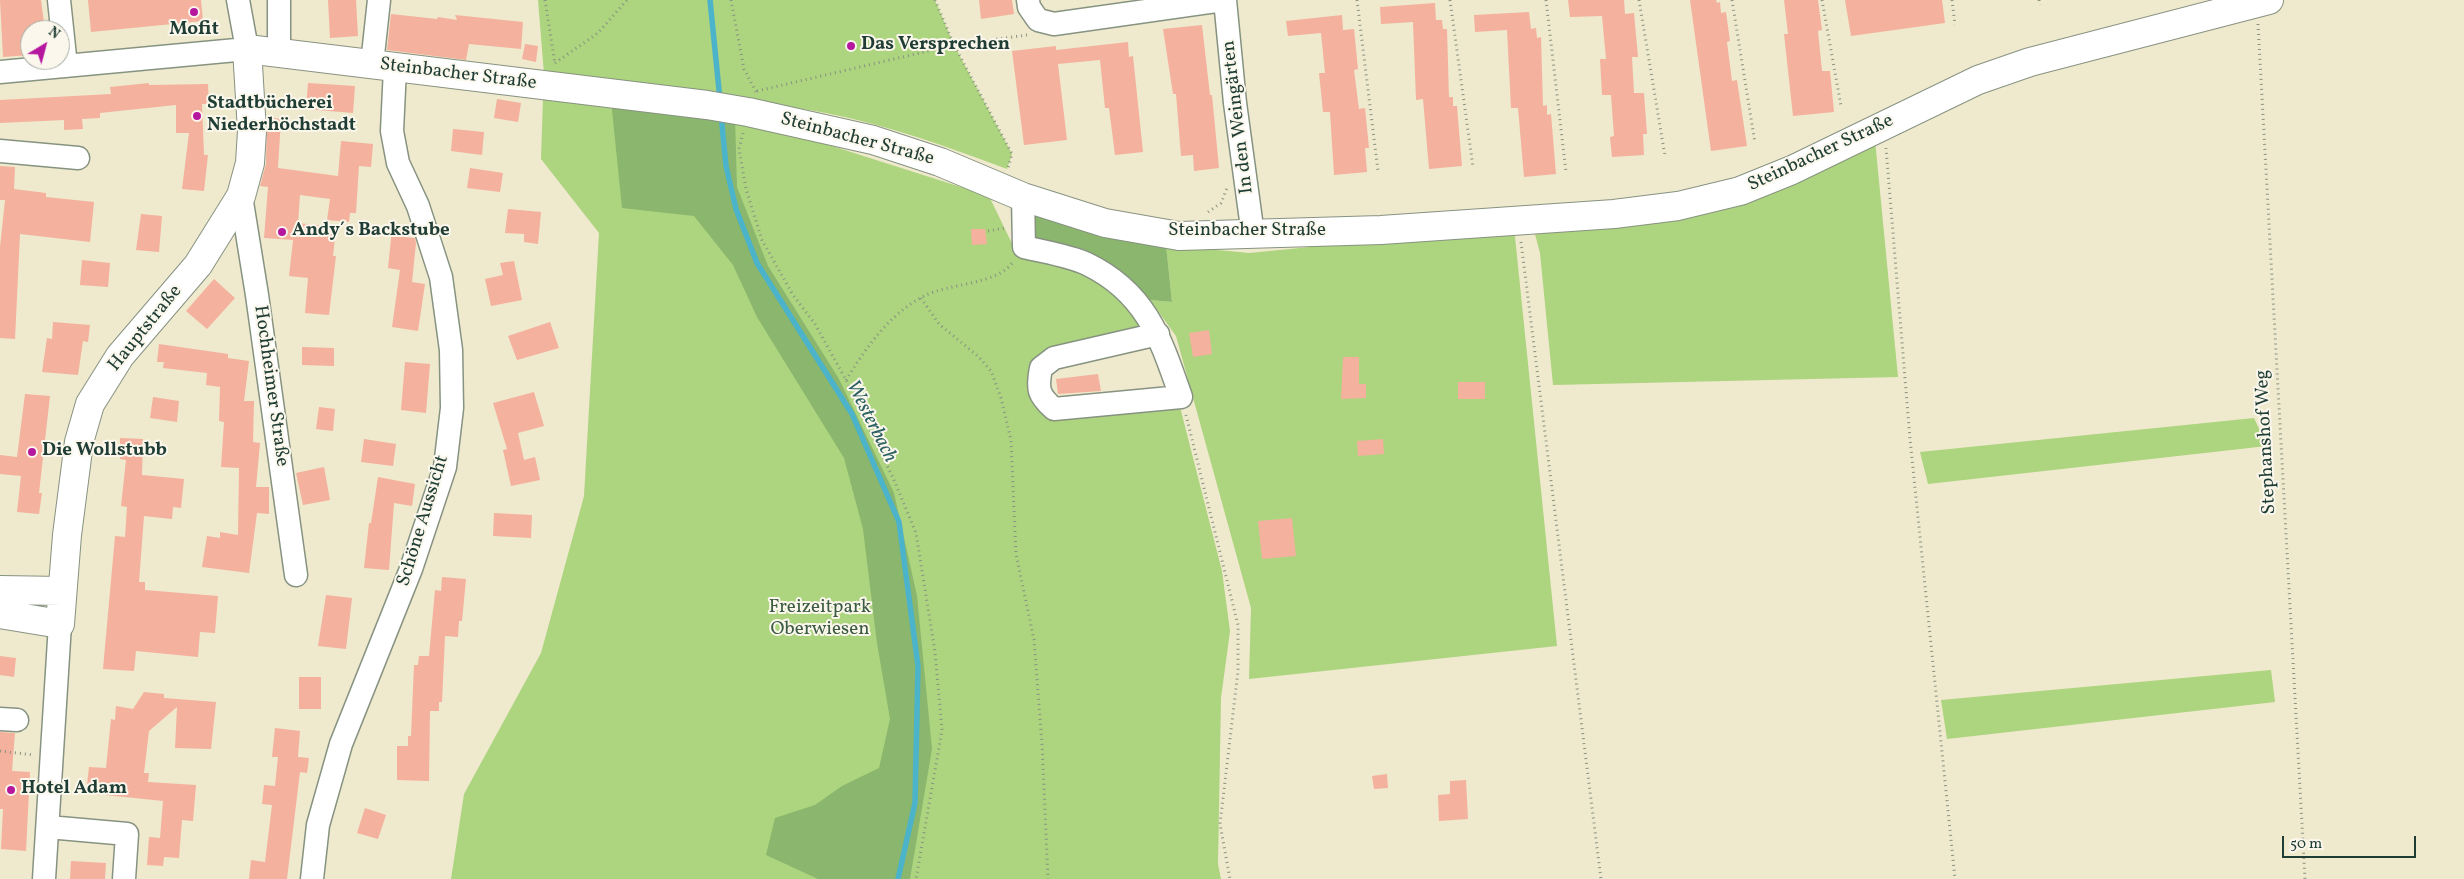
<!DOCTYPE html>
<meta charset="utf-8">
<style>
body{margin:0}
#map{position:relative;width:2464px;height:879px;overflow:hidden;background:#efe9ce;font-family:Vollkorn,serif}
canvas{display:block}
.north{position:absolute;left:20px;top:20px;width:50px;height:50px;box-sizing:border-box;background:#fbf7ec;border:1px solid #a3ada2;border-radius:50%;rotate:37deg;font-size:14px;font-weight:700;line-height:20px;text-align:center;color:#1f3d34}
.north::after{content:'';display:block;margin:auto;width:18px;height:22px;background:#b5179e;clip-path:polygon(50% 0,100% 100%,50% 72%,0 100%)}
.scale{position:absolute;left:2282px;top:836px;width:134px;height:22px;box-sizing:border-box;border:2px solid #1f3d34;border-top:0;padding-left:6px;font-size:15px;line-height:18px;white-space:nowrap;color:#1f3d34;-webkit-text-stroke:4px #fbf7ec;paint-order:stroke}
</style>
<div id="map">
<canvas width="2464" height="879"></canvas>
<div class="north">N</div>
<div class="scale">50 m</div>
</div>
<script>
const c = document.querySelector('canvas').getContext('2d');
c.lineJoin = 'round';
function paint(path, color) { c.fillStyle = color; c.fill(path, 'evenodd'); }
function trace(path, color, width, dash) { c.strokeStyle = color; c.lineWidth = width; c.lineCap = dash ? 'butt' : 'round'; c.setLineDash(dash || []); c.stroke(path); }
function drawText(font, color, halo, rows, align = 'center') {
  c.font = font + ' Vollkorn,serif'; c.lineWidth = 4; c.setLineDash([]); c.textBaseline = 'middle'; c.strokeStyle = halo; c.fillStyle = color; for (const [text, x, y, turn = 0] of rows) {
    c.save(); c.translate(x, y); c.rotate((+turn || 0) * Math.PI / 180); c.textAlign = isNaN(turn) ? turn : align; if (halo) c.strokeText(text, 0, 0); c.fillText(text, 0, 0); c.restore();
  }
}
const green = new Path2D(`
 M 538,0 L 935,0 L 954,45 L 1012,154 L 1007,169 C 948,147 888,125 826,113 C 733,95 638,86 544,74 Z
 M 543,98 L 661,116 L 760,123 L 989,196 L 1017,254 L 1083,266 L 1140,317 L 1138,328 L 1051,350 L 1030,363 C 1027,377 1026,395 1035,407 C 1038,410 1045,413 1050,415 L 1179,403 L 1222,571 L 1230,631 L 1221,698 L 1218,864 L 1221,879 L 451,879 L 464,794 L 541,653 L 584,496 L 599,233 L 541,159 Z
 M 1875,140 L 1898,377 L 1553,385 L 1540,253 L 1535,234 L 1731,205 Z
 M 1514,227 L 1557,646 L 1249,679 L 1251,608 L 1176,336 L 1150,300 L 1172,302 L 1166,245 L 1249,253 Z
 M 2254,418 L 2267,446 L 1928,484 L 1920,452 Z
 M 2271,670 L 2275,702 L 1947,739 L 1941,700 Z`);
const forest = new Path2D(`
 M 611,100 L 735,117 L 737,187 L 768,266 L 839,379 L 894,493 L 917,596 L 932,749 L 910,879 L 818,879 L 766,855 L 775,818 L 815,805 L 842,786 L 879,768 L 890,719 L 877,643 L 863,529 L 844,458 L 757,317 L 733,265 L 694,216 L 622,208 Z
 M 1037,212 L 1166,245 L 1172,302 L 1150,300 L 1033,241 L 1028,228 Z`);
const stream = new Path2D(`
 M 710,0 L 720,100
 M 721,114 L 726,166 L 736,209 L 757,263 L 852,414 L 899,522 L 918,666 L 915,803 L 898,879`);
const building = new Path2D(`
 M 0,0 L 41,0 L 45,30 L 30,30 L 30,55 L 3,57 Z
 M 88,0 L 201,0 L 203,21 L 91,32 Z
 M 328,0 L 356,0 L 358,36 L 330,38 Z
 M 979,0 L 1012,0 L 1014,14 L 981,19 Z
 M 1568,0 L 1624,0 L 1625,14 L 1634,13 L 1638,57 L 1632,57 L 1634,93 L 1644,93 L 1647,134 L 1643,134 L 1644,155 L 1612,157 L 1610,137 L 1614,136 L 1611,95 L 1602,95 L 1600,59 L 1606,59 L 1602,16 L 1570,17 Z
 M 1690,0 L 1716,0 L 1717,3 L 1720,2 L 1721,13 L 1726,12 L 1730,41 L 1727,42 L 1732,81 L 1737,80 L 1747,146 L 1711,151 Z
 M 1784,0 L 1818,0 L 1822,30 L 1818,31 L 1822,71 L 1830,71 L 1834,112 L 1793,116 L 1784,34 L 1788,34 Z
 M 1845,0 L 1942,0 L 1945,23 L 1851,36 Z
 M 1435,3 L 1436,20 L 1442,20 L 1443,29 L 1447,29 L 1449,97 L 1453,97 L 1453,106 L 1457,106 L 1462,166 L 1429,169 L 1423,99 L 1416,100 L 1413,22 L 1381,24 L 1380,7 Z
 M 1529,12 L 1531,29 L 1536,28 L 1537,38 L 1541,37 L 1543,106 L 1547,105 L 1547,115 L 1551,114 L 1556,174 L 1524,177 L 1518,108 L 1511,108 L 1507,30 L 1475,32 L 1474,15 Z
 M 391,14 L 437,19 L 438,17 L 457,20 L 455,15 L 523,22 L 521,49 L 469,44 L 466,60 L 387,50 Z
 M 1342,15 L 1343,30 L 1354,29 L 1358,69 L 1354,70 L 1359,109 L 1365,108 L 1369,148 L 1365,148 L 1367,172 L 1334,175 L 1330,112 L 1323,112 L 1319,73 L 1325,73 L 1321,33 L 1288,36 L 1286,21 Z
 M 1202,25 L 1210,95 L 1212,95 L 1219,168 L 1194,171 L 1193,155 L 1181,156 L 1176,94 L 1173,94 L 1163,29 Z
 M 1128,42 L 1129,57 L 1133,56 L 1143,152 L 1115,155 L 1109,108 L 1105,108 L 1100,60 L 1058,64 L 1067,140 L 1024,145 L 1012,51 L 1056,46 L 1056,50 Z
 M 525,44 L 538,46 L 536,62 L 522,59 Z
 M 149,83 L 149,85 L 208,84 L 209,104 L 202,104 L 204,155 L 208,155 L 204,191 L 182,189 L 189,133 L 176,133 L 176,105 L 100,113 L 100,118 L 82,119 L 83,129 L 64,130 L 64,120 L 0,123 L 0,100 L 111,94 L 110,87 Z
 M 308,83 L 355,86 L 353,113 L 306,109 Z
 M 497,99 L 521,103 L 518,122 L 494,118 Z
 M 267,117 L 281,119 L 278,168 L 338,176 L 341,141 L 373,144 L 371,167 L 359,166 L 356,213 L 350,213 L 349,222 L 327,220 L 330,199 L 300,195 L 298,223 L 336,227 L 333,256 L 336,256 L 329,315 L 305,313 L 308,278 L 289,276 L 293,240 L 264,238 L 268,187 L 260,186 L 266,164 Z
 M 453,129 L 484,132 L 482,155 L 451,151 Z
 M 0,166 L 15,167 L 14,189 L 46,193 L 46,197 L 94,202 L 90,242 L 20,234 L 15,339 L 0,338 L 0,247 L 5,200 L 0,200 Z
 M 470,168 L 503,173 L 500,192 L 467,188 Z
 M 508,209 L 541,212 L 538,244 L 524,242 L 524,234 L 505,233 Z
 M 141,214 L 162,216 L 159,252 L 136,250 Z
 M 392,229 L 405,230 L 404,237 L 415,238 L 416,243 L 412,282 L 425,284 L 418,331 L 392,327 L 400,270 L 388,268 Z
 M 971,229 L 985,229 L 987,244 L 972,245 Z
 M 82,260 L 110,263 L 108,287 L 80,285 Z
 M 514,261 L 522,300 L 491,306 L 485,279 L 503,275 L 500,263 Z
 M 214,279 L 235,298 L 207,329 L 186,311 Z
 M 53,322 L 90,325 L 88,342 L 83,341 L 78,375 L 42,372 L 47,338 L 52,339 Z
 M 550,322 L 559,348 L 517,360 L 508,336 Z
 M 1209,330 L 1212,354 L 1193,357 L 1189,333 Z
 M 159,344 L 228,354 L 228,358 L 249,361 L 244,401 L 254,401 L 253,442 L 260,443 L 256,487 L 269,487 L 269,514 L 257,513 L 249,573 L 202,567 L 207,536 L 220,538 L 220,532 L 238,535 L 239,468 L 221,467 L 224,422 L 219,421 L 220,387 L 206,385 L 207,373 L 163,368 L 164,362 L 157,362 Z
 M 302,347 L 334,348 L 334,366 L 302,365 Z
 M 1343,357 L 1359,357 L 1359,384 L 1366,384 L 1366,398 L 1341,399 Z
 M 405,362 L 430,364 L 426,413 L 401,410 Z
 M 1098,374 L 1101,391 L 1058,394 L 1056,379 Z
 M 1458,382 L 1485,382 L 1485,399 L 1458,399 Z
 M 534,392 L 544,426 L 518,433 L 524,460 L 535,457 L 540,480 L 511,486 L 503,450 L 507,449 L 493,403 Z
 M 25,394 L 50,396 L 39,493 L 42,493 L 39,514 L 17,512 L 21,476 L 0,474 L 0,455 L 17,457 Z
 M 153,397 L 179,401 L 177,422 L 150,418 Z
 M 319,407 L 335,409 L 333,431 L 316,429 Z
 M 120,438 L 143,439 L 142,475 L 184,479 L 181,508 L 173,507 L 172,519 L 144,516 L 139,582 L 145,582 L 145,590 L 218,596 L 215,633 L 200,632 L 198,657 L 136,651 L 134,671 L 103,669 L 115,536 L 125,537 L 127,507 L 121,506 L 126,460 L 120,459 Z
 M 364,439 L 396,444 L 393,466 L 361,462 Z
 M 1383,439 L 1384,454 L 1358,456 L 1357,441 Z
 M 324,467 L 330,500 L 303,505 L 296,473 Z
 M 378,477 L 415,484 L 412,506 L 394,503 L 389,570 L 364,568 L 369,523 L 371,523 Z
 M 494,513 L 532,515 L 531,538 L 493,536 Z
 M 1292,518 L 1296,556 L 1262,559 L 1258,521 Z
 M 442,577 L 466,579 L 462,621 L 459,621 L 458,637 L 445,636 L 442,702 L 439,702 L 439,711 L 430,711 L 429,781 L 397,780 L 397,746 L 408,746 L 408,736 L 411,736 L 414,665 L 418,665 L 419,656 L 429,656 L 435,590 L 441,591 Z
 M 326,595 L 352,598 L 346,649 L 318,646 Z
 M 0,656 L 16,658 L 14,677 L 0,675 Z
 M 299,677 L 321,677 L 321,709 L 299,709 Z
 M 144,692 L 164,694 L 164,698 L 216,702 L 211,749 L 175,748 L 177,707 L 149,731 L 144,773 L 149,773 L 148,782 L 196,785 L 193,821 L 182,820 L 179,858 L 164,857 L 163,866 L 147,865 L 149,837 L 160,838 L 163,801 L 86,793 L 89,767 L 106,768 L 111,719 L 115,720 L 116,706 L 133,709 Z
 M 275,728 L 300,731 L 298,757 L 309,758 L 307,773 L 300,772 L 287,879 L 249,879 L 251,860 L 265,862 L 272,805 L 262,804 L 264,785 L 275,786 L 278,757 L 272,757 Z
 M 0,732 L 15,733 L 12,771 L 30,772 L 26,851 L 1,849 L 3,809 L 0,809 Z
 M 1387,774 L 1388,788 L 1374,789 L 1372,776 Z
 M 1466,780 L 1468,819 L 1439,821 L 1438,795 L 1450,794 L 1450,781 Z
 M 365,808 L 386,815 L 378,839 L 357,833 Z
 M 71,861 L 106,863 L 105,879 L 70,879 Z`);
const path = new Path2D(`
 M 545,0 L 555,64
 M 731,0 L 744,69 L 756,92
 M 935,0 L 954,45 L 1012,154 L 1008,168
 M 1357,0 L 1378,171
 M 1450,0 L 1473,167
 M 1546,0 L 1566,172
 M 1639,0 L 1665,156
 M 1732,0 L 1755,143
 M 1822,0 L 1841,106
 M 1952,0 L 1955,25
 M 2039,0 L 2040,5
 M 2258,24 L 2305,879
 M 555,63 L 598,33 L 627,0
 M 757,91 L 954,45 L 1027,35
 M 743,133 L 739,149 L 746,189 L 762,240 L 793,295 L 815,324 L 846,380 L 894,480 L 916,533 L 935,652 L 942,730 L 916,879
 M 1886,148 L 1910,439 L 1955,879
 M 1208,212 L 1221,203 L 1227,188
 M 988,231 L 1005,228
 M 1521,242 L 1601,879
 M 921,298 L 939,324 L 979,357 L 991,371 L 1001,398 L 1011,440 L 1016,554 L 1034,640 L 1042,744 L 1048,879
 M 846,380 C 866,348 889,314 924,296 C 949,283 997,285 1013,262
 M 1186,415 L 1238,625 L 1238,671 L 1220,824 L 1230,879
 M 0,751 L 34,755`);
const minor = new Path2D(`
 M 59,0 L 66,66
 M 279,0 L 279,53
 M 1028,0 L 1029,7 L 1038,20 L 1054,24 L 1223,0
 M 1225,0 L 1235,103 L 1253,235
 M 372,64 L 379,0
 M 0,72 L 247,49 L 238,0
 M 0,151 L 78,158
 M 241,196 L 257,295 L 296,575
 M 1023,197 L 1024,247 C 1044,252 1068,255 1087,264 C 1147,293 1161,340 1181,397 L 1054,409 C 1038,395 1037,389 1041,368 L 1054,358 L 1158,334
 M 0,719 L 17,720
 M 48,827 L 127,834 L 124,879
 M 44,879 L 60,624
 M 312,879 L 318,825 L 341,744 L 411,569 L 445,467 L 452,408 L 451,350 L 441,277 L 418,206 L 398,163 L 392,131 L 395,68`);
const major = new Path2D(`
 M 0,590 L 62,591
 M 0,614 L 60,624 L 67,535 L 79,442 L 90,404 L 120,356 L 198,265 L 241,196 L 250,163 L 252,131 L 247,49 L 707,105 L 748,112 L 873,140 L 940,162 L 1023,197 L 1105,223 L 1179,236 L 1381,230 L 1614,214 L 1678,206 L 1740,191 L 1792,170 L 1978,80 L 2030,62 L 2269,0`);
const markers = [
 [194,12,5,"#b5179e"],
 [851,46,5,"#b5179e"],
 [197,116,5,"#b5179e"],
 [282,232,5,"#b5179e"],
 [32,452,5,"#b5179e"],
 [11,790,5,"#b5179e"]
];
const poiNames = [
 ["Mofit",194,31,"center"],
 ["Das Versprechen",861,46],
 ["Stadtbücherei",207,105],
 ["Niederhöchstadt",207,127],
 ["Andy´s Backstube",292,232],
 ["Die Wollstubb",42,452],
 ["Hotel Adam",21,790]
];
const streetNames = [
 ["Steinbacher Straße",458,75,7],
 ["In den Weingärten",1239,117,-97],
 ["Steinbacher Straße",857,140,15],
 ["Steinbacher Straße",1821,154,-25],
 ["Steinbacher Straße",1247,232],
 ["Hauptstraße",146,329,-51],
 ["Hochheimer Straße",270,386,82],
 ["Stephanshof Weg",2267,442,-93],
 ["Schöne Aussicht",424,521,-73]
];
const parkNames = [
 ["Freizeitpark",820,609],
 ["Oberwiesen",820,631]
];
const waterNames = [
 ["Westerbach",870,422,63]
];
paint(green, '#add47e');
paint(forest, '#8ab66d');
trace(stream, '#4bb3ca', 5.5);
paint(building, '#f4b19d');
trace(minor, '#879381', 25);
trace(major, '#879381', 30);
trace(path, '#879381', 3, [1, 4]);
trace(minor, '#fff', 22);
trace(major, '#fff', 28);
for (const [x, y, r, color] of markers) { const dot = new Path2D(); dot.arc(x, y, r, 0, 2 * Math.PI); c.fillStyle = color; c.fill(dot); trace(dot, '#fbf7ec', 2); }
drawText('bold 19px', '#1f3d34', '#fbf7ec', poiNames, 'left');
drawText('19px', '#1f3d34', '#fbf7ec', streetNames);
drawText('19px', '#3b5b43', '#fbf7ec', parkNames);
drawText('italic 20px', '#2c6061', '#fbf7ec', waterNames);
</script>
